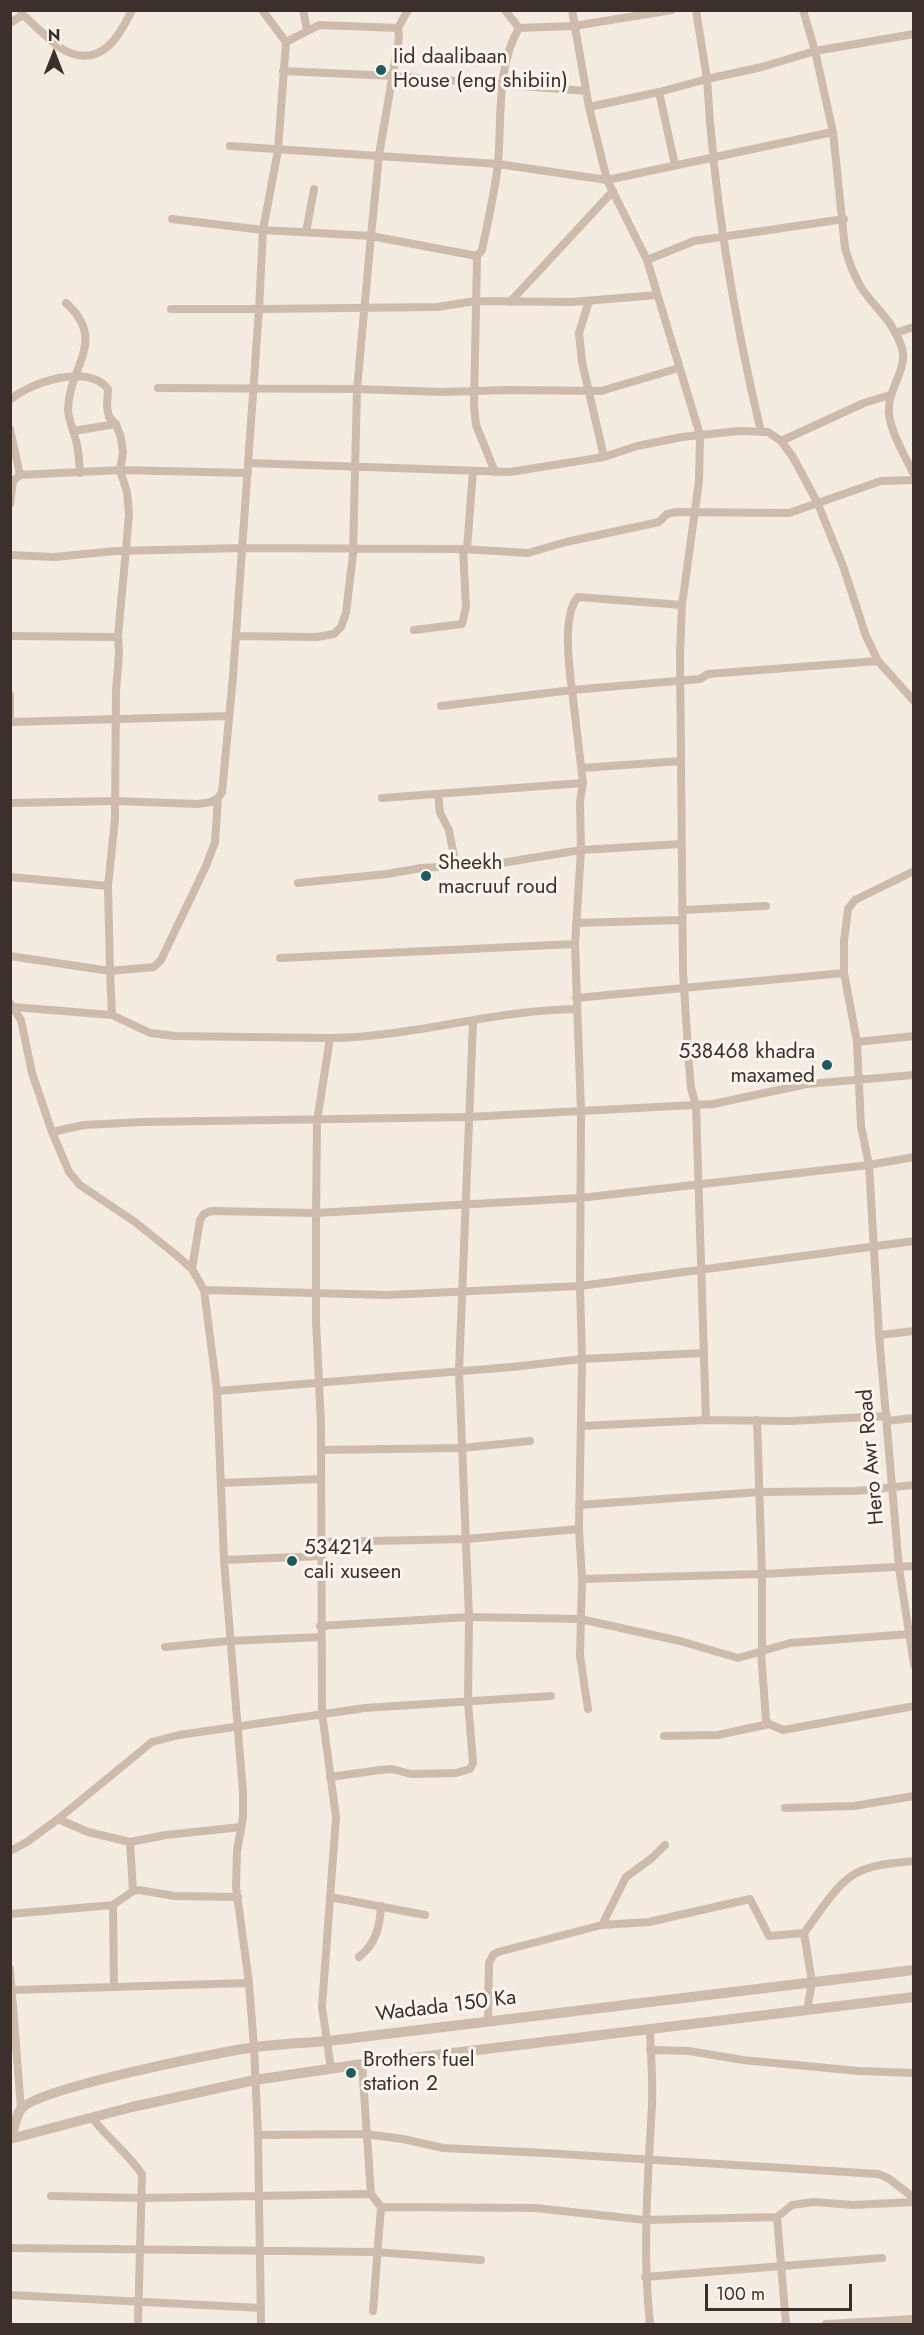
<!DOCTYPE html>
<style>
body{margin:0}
#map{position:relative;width:924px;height:2335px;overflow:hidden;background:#f4ebe1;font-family:Jost,sans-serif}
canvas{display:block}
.frame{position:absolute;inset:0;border:12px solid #3b302b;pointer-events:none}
.north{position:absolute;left:24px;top:24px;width:60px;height:60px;-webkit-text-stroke:4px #fbf5ee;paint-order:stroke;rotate:0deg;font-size:16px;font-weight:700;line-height:24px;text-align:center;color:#3b302b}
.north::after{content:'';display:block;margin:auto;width:21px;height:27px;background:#3b302b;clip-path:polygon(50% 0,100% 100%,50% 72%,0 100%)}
.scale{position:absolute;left:705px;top:2284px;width:147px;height:27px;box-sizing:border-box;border:3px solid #3b302b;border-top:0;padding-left:8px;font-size:18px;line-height:21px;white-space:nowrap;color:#3b302b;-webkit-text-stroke:4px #fbf5ee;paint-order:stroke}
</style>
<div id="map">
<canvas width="924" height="2335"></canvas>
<div class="frame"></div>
<div class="north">N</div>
<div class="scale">100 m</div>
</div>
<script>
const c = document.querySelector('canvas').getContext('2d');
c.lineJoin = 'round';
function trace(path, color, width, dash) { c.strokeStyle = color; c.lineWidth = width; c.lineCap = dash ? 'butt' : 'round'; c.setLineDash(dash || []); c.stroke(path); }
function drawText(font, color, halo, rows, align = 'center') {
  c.font = font + ' Jost,sans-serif'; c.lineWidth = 6; c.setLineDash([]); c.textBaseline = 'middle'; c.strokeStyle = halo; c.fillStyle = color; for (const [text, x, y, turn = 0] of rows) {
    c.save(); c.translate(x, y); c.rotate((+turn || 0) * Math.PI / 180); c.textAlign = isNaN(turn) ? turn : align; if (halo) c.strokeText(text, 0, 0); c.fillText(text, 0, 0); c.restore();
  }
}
const minor = new Path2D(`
 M 303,10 L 307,30
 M 505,10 L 519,28 L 574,26 L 672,10
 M 572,10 L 589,107 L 607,180 L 647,260 L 700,435 L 699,481 L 682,605 L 680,654 L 683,971 L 689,1065 L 691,1088 L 696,1105 L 706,1420 L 790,1421 L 887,1416
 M 803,10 L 815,51 L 833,132 L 845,248 C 849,262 853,274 861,287 C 875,309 893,320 902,348 C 908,367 890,387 889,406 C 887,428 905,455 914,475
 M 23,15 C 35,25 52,44 66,51 C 101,68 119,37 132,10
 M 10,23 L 23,15 L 21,12
 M 286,42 L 319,25 L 398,28
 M 283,71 L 393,76 L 586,91
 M 659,92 L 675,165
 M 589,107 L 659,92 L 707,79 L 696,10
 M 230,146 L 498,164 L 607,180 L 833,132
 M 172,219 L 263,230 L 371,236 L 477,256
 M 306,232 L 314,189
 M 647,260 L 694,241 L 844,219
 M 589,301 L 579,333 L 582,362 L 604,457
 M 510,302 L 613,191
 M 66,303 C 108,341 69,366 68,409 C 68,420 74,431 76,441 C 79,451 79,462 80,473
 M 171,309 L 259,309 L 263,230 L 278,150 L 286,42 L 262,10
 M 895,333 L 914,327
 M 158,388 L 357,389 L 442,392 L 508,390 L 601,391 L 679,368
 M 10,400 C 30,382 89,363 108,389 L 107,407 L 109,417 L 116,424 L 121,438 L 123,453 L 120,470 L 127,492 L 129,515 L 118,637 L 119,653 L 116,691 L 115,819 L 108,886 L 10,877
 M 10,429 L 20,475
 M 73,431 L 116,424
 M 761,432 C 733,314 714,201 707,79 L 762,67 L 815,51 L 914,34
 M 781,441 L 864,403 L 890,395
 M 249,463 L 510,472 L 604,457 L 637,446 L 682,437 L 739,431 L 768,432 L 781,441 L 793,457 L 818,504 L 843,566 L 866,636 L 878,661 L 914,701
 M 495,472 L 476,425 L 474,406 L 477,256 L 482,250 C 488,221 495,192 498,163 C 502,120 496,66 519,28
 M 10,504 L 13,481 L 20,475 L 120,470 L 248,473
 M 467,549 L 473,471
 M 10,555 L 54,557 L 116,551 L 242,548 L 463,549 L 528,553 L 566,542 L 659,522 L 667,514 L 677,512 L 789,513 L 881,481 L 914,480
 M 414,630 L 462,624 L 466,607 L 463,549
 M 10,636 L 118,637
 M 236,636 L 317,637 L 334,634 L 341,627 L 346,613 L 353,554 L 357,389 L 371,236 L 379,155 L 399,38 L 398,28 L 408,10
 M 10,695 L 10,717
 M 441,706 L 572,690 C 569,667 562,614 578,597 L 682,605
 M 10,722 L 229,716
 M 582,768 L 681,761
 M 438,794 L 440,813 L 449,830 L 456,867
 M 218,798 L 215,842 L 206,866 L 161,960 L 154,967 L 110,971 L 112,1015 L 150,1033 L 175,1036 L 330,1038
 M 382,798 L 583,783
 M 10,803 L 114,801 L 198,804 L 211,802 L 218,798 L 222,792 L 233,677 L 259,309 L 438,307 L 475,301 L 572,302 L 657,295
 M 914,871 L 855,900 L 848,909 L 844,941 L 844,973 L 857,1042 L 861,1126 L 869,1165 L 879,1335 L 899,1568 L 914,1665
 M 298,883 L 387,874 L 421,868 L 495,864 L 581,850 L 681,844
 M 682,910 L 766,906
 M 576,923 L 682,920
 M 10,956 L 110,971 L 108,886
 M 280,958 L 575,944
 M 576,998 L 844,973
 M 10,1003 L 21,1020 L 32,1073 L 52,1132 L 69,1172 L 80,1185 L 135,1222 L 175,1254 L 192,1269 L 204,1290 L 217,1391 L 224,1560 L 243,1792 L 243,1817 L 237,1851 L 236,1887 L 249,1983 L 254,2048 L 258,2135 L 261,2324
 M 14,1007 L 112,1015
 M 857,1042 L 914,1036
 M 52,1132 L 84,1125 L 143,1122 L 468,1117 L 713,1104 L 807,1084 L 914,1075
 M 192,1269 L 200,1220 L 204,1214 L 211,1211 L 316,1213 L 580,1198 L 869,1165 L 914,1157
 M 204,1290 L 387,1295 L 580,1286 L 914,1241
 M 879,1335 L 914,1331
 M 217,1391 L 512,1367 L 582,1359 L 703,1353
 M 757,1420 L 762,1574 L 762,1650
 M 887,1421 L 914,1418
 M 582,1426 L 706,1420
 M 321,1450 L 462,1448 L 530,1441
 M 221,1483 L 321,1479
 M 579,1505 L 759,1492 L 856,1491 L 914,1485
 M 321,1542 L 466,1539 L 579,1529
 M 224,1560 L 322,1556
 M 582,1579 L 762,1574 L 914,1566
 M 320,1626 L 469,1617 L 580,1619 L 680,1641 L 738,1658 L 790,1643 L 910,1634
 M 165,1647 L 229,1641 L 321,1637
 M 761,1651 L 766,1720 L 769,1724
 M 588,1709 L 580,1656 L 582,1579 L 579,1529 L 582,1359 L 580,1286 L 581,1112 L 575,944 L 581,850 L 580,802 L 583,783 L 572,690 L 700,679 L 708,674 L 720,673 L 878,661
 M 664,1736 L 718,1735 L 769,1724 L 783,1730 L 914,1706
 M 330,1777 L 380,1770 L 392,1769 L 411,1774 L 456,1773 L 470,1769 L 473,1763 L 468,1702 L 469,1617 L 459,1371 L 473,1022
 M 785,1808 L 854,1806 L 914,1796
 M 58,1819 L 88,1832 L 130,1842 L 166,1835 L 241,1827
 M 130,1842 L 133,1891
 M 10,1851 L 27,1842 L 58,1819 L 152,1742 L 179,1735 L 365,1708 L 551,1696
 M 330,1897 L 425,1915
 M 113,1905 L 114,1987
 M 10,1914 L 113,1905 L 133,1891 L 139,1890 L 175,1896 L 238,1897
 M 602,1925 L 626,1877 L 652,1858 L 665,1845
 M 359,1957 C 376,1944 380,1926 381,1906
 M 10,1969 L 21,2109
 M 12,1990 L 249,1983
 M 807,2011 L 812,1982 L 804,1933 C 817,1916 835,1886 853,1875 C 870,1864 894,1863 914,1861
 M 488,2022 L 489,1963 L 493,1955 L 498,1952 L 602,1925 L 649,1922 L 750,1899 L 769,1936 L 804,1933
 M 650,2050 L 689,2051 L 743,2060 L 859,2071 L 914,2073
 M 362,2064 L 371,2194
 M 331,2069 L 322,2007 L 336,1817 L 322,1713 L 321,1424 L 316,1321 L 316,1218 L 317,1121 L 330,1038 C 413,1037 494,1010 577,1009
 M 92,2118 C 108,2138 127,2153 142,2174 L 138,2324
 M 258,2135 L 365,2134 L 403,2139 L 443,2148 L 545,2153 L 878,2174 L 888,2178 L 914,2198
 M 51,2196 L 142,2198 L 371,2194 L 381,2207 L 535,2208 L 645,2220 L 777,2217 L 792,2205 L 814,2202 L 853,2205 L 914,2202
 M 777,2217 L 786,2324
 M 10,2248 L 376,2252 L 481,2260
 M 645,2277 L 882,2258
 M 10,2295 L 261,2308
 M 373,2311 L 381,2207
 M 650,2324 C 642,2250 648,2179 652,2104 C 653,2080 651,2055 650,2031
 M 826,2324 L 914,2319`);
const tertiary = new Path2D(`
 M 10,2139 C 14,2130 16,2115 21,2109 C 38,2088 221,2052 255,2047 C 279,2044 303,2043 328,2041 L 914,1970
 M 10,2139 L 132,2107 L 255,2080 L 362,2064 L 914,1997`);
const markers = [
 [381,70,6,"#1f5a5e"],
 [426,876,6,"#1f5a5e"],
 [827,1065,6,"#1f5a5e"],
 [292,1561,6,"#1f5a5e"],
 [351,2073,6,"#1f5a5e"]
];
const poiNames = [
 ["Iid daalibaan",393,58],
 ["House (eng shibiin)",393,82],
 ["Sheekh",438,864],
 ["macruuf roud",438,888],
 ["538468 khadra",815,1053,"right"],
 ["maxamed",815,1077,"right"],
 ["534214",304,1549],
 ["cali xuseen",304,1573],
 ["Brothers fuel",363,2061],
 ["station 2",363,2085]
];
const streetNames = [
 ["Hero Awr Road",872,1457,-95],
 ["Wadada 150 Ka",446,2007,-7]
];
trace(minor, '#cdbbac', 8);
trace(tertiary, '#cdbbac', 10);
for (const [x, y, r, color] of markers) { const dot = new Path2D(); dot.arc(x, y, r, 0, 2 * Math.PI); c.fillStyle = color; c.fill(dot); trace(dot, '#fbf5ee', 2); }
drawText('21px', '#3b302b', '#fbf5ee', poiNames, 'left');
drawText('21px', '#3b302b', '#fbf5ee', streetNames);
</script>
